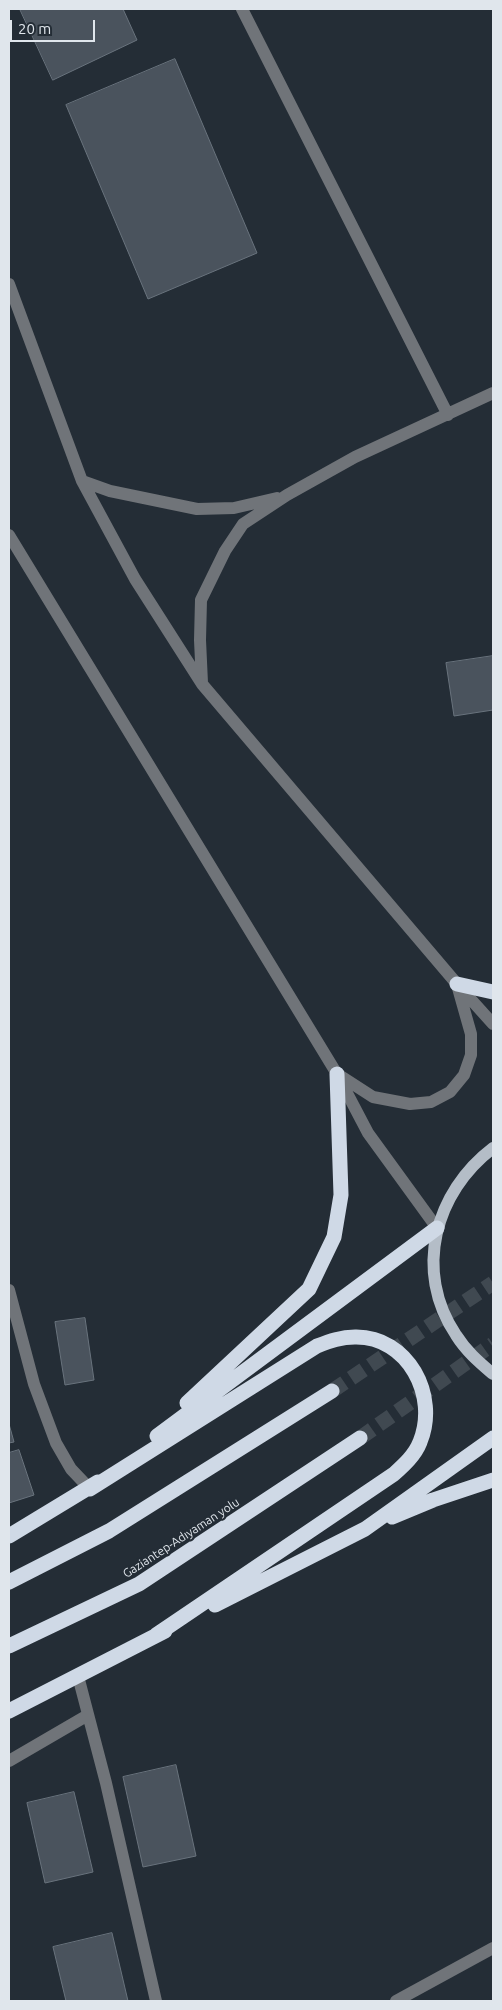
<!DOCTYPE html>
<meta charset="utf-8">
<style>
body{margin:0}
#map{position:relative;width:502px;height:2010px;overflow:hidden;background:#242d36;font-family:Ubuntu,sans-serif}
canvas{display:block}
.frame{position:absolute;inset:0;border:10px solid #e0e6ec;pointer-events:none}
.scale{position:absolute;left:10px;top:20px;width:85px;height:22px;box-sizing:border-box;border:2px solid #e0e6ec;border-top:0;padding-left:6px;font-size:15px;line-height:18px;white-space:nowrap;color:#e0e6ec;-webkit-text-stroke:4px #242d36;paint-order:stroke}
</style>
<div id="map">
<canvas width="502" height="2010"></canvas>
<div class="frame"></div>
<div class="scale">20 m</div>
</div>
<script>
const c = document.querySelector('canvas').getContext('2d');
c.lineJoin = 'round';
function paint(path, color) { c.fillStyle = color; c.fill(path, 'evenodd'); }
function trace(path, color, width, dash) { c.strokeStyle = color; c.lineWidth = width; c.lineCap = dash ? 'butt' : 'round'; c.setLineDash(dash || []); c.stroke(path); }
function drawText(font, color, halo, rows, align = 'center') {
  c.font = font + ' Ubuntu,sans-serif'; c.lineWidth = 4.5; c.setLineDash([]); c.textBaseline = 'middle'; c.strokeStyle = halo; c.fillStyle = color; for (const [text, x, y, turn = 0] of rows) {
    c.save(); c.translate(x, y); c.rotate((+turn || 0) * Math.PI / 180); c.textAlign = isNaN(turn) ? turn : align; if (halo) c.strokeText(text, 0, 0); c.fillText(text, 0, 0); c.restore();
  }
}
const building = new Path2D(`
 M 20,9 L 123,9 L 137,40 L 53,80 Z
 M 175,59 L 257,253 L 148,299 L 66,105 Z
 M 493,656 L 493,710 L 454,716 L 446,663 Z
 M 85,1318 L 94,1380 L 65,1385 L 55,1322 Z
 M 9,1424 L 14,1442 L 9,1443 Z
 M 19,1450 L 34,1495 L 9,1503 L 9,1453 Z
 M 176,1765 L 196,1856 L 143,1867 L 123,1777 Z
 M 74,1792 L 93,1872 L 45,1883 L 27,1803 Z
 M 112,1933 L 128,2001 L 66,2001 L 53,1947 Z`);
const highwayTunnel = new Path2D(`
 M 332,1391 L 493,1283
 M 360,1438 L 493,1344`);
const minor = new Path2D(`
 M 242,9 L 448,415
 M 9,284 L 82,481 L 135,579 L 202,684 L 457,984 L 493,1024
 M 82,481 L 110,491 L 197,509 L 234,508 L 277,498
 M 9,535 L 337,1074 L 368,1133 L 437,1228
 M 202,683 L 200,640 L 201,600 L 225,551 L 243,524 L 287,495 L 355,457 L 493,393
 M 339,1075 L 373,1097 L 410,1104 L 431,1102 L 450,1092 L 464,1075 L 471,1055 L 471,1034 L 458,988
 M 9,1290 L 34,1384 L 56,1443 L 71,1469 L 90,1489
 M 78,1676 L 106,1783 L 156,2001
 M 9,1761 L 88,1715
 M 396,2001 L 493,1948`);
const major = new Path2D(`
 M 493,1148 C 435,1192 413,1271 456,1335 C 466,1351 479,1362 493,1374`);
const highway = new Path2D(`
 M 457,984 L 493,992
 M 187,1403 L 309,1289 L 334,1237 L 341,1195 L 337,1074
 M 157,1436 L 437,1228
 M 90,1489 L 317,1346 C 330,1341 341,1337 355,1337 C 408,1336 439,1396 420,1442 C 415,1455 404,1465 394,1474 L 156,1635
 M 392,1517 L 433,1500 L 493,1480
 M 9,1536 L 98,1482
 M 9,1582 L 109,1531 L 332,1391
 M 215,1605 L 365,1529 L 493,1438
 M 9,1646 L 139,1584 L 360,1438
 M 9,1711 L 165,1631`);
const streetNames = [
 ["Gaziantep-Adıyaman yolu",181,1538,-33]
];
paint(building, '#4a535d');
trace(building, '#69737d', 1);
trace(highwayTunnel, '#404951', 15, [15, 8]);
trace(minor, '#707479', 12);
trace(major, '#b4bdc7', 12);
trace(highway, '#cfd9e6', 15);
drawText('12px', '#e0e6ec', '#242d36', streetNames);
</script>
